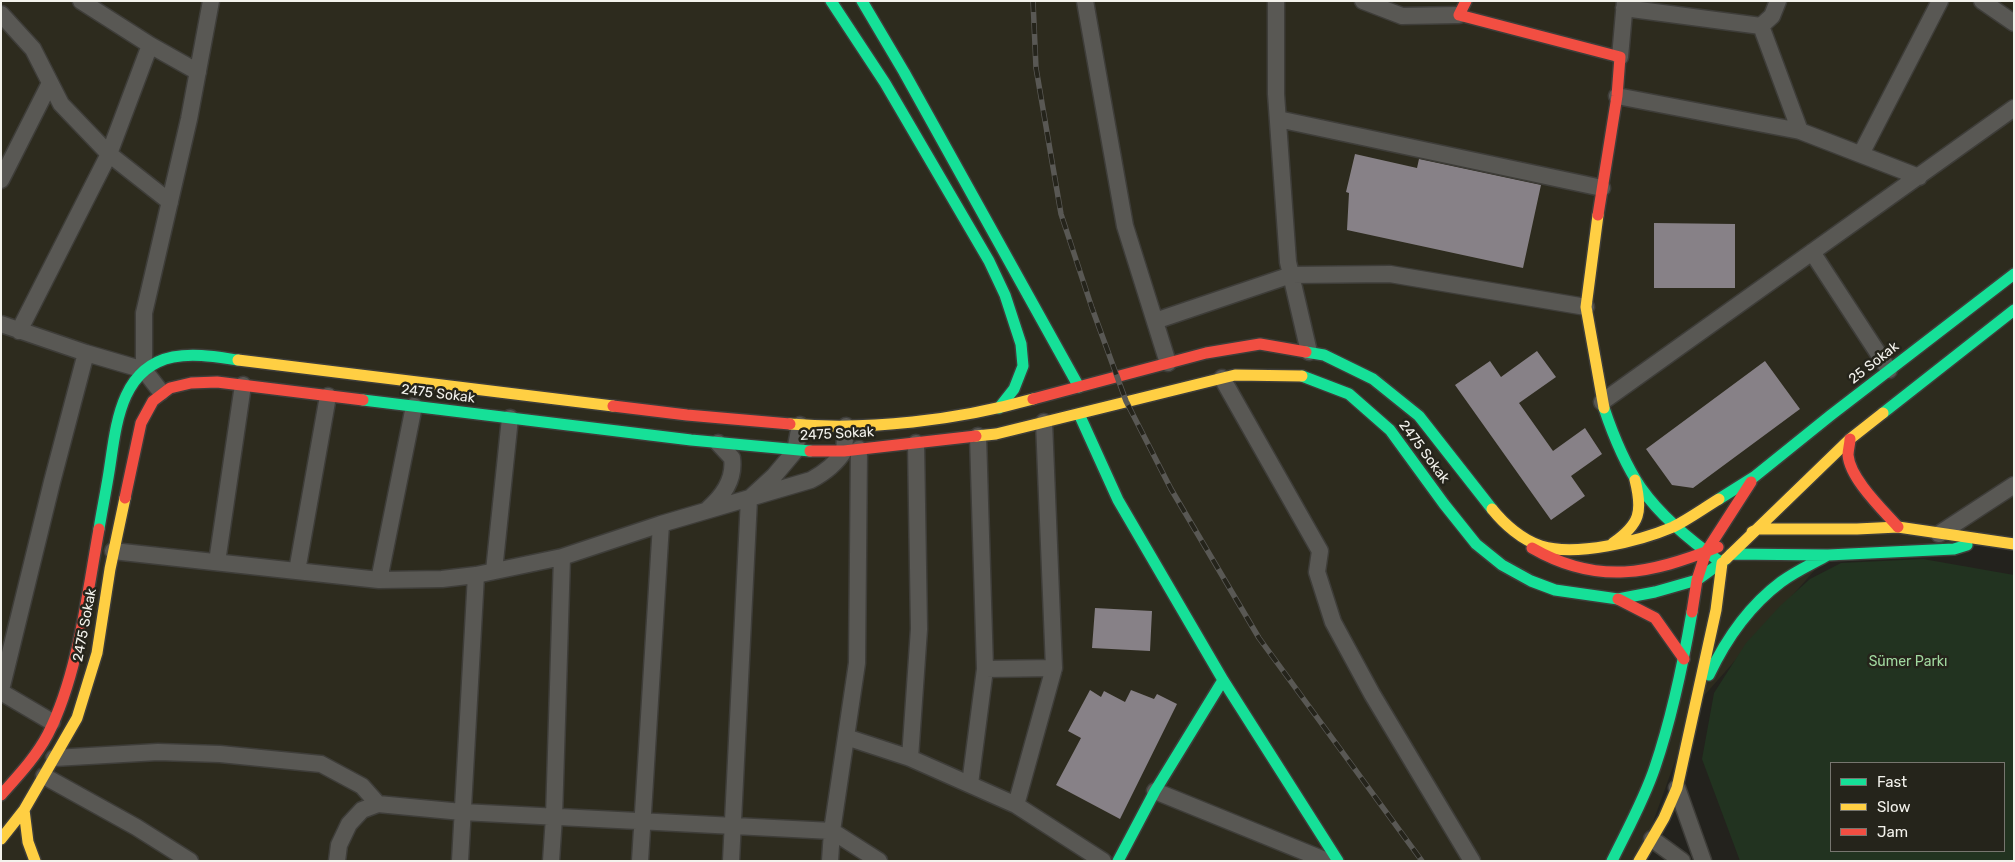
<!DOCTYPE html>
<meta charset="utf-8">
<style>
body{margin:0}
#map{position:relative;width:2015px;height:862px;overflow:hidden;background:#23221d;font-family:Rubik,sans-serif}
canvas{display:block}
.frame{position:absolute;inset:0;border:2px solid #f3f2ec;pointer-events:none}
.legend{position:absolute;left:1830px;top:762px;width:175px;height:90px;box-sizing:border-box;background:#25241b;border:1px solid #77766f;margin:0;padding:6px 9px;list-style:none;font-size:15px;color:#f3f2ec}
.legend li{display:flex;align-items:center;gap:10px;height:25px}
.legend b{width:25px;border:1px solid #77766f}
</style>
<div id="map">
<canvas width="2015" height="862"></canvas>
<div class="frame"></div>
<ul class="legend">
<li><b style="height:6px;background:#16e098"></b>Fast</li>
<li><b style="height:6px;background:#ffcf43"></b>Slow</li>
<li><b style="height:6px;background:#f24e42"></b>Jam</li>
</ul>
</div>
<script>
const c = document.querySelector('canvas').getContext('2d');
c.lineJoin = 'round';
function paint(path, color) { c.fillStyle = color; c.fill(path, 'evenodd'); }
function trace(path, color, width, dash) { c.strokeStyle = color; c.lineWidth = width; c.lineCap = dash ? 'butt' : 'round'; c.setLineDash(dash || []); c.stroke(path); }
function drawText(font, color, halo, rows, align = 'center') {
  c.font = font + ' Rubik,sans-serif'; c.lineWidth = 5; c.setLineDash([]); c.textBaseline = 'middle'; c.strokeStyle = halo; c.fillStyle = color; for (const [text, x, y, turn = 0] of rows) {
    c.save(); c.translate(x, y); c.rotate((+turn || 0) * Math.PI / 180); c.textAlign = isNaN(turn) ? turn : align; if (halo) c.strokeText(text, 0, 0); c.fillText(text, 0, 0); c.restore();
  }
}
const built = new Path2D(`
 M 1,1 L 2014,1 L 2014,544 L 1828,555 L 1695,706 L 1639,861 L 1,861 Z`);
const green = new Path2D(`
 M 1923,559 L 2014,575 L 2014,861 L 1740,861 L 1702,759 L 1714,693 L 1746,643 L 1780,606 L 1810,579 L 1841,563 ZM 1831,763 L 2004,763 L 2004,851 L 1831,851 Z`);
const building = new Path2D(`
 M 1355,154 L 1417,168 L 1419,159 L 1541,185 L 1523,268 L 1347,230 L 1349,193 L 1346,192 Z
 M 1654,223 L 1735,224 L 1735,288 L 1654,288 Z
 M 1537,351 L 1556,377 L 1519,403 L 1553,451 L 1585,428 L 1602,454 L 1571,476 L 1585,496 L 1551,520 L 1455,385 L 1490,361 L 1501,377 Z
 M 1765,361 L 1800,409 L 1693,488 L 1672,485 L 1646,449 Z
 M 1095,608 L 1152,611 L 1150,651 L 1092,648 Z
 M 1090,690 L 1101,697 L 1104,691 L 1125,702 L 1131,690 L 1154,699 L 1157,694 L 1177,704 L 1120,819 L 1056,785 L 1081,738 L 1068,731 Z`);
const street = new Path2D(`
 M 81,1 L 150,45 L 198,72
 M 1085,1 L 1125,226 L 1168,363
 M 1276,1 L 1276,94 L 1288,262 L 1309,352
 M 1363,1 L 1402,16 L 1459,15
 M 1982,1 L 2014,23
 M 1624,8 L 1761,26 L 1772,16 L 1778,1
 M 1,14 L 33,49 L 61,104 L 109,154 L 170,202
 M 1761,26 L 1800,131
 M 1620,57 L 1625,1
 M 1617,96 L 1800,131 L 1919,177
 M 1278,119 L 1602,188
 M 1861,154 L 1940,1
 M 1,180 L 50,83
 M 1812,252 L 1889,370
 M 1155,321 L 1291,275 L 1390,274 L 1586,307
 M 1,324 L 86,353 L 144,370
 M 19,331 L 109,154 L 150,45
 M 1222,378 L 1320,551 L 1317,572 L 1333,622 L 1372,694 L 1472,861
 M 161,392 L 144,370 L 144,313 L 189,119 L 211,1
 M 1602,402 L 2014,108
 M 708,509 C 723,496 735,479 732,458 L 718,443
 M 1939,534 L 2014,485
 M 113,551 L 379,580 L 442,579 L 476,575 L 562,557 L 661,524 L 811,480 C 824,473 836,464 844,451 L 846,426
 M 217,562 L 243,385
 M 297,571 L 328,396
 M 494,571 L 510,418
 M 379,580 L 414,406
 M 985,669 L 1054,668
 M 1,690 L 52,482 L 86,353
 M 1,692 L 52,722
 M 846,737 L 910,758 L 1016,805 L 1103,861
 M 54,758 L 158,752 L 220,754 L 321,764 L 362,786 L 378,804
 M 910,758 L 919,629 L 916,443
 M 44,776 L 136,827 L 190,861
 M 970,784 L 985,669 L 978,436
 M 1677,788 L 1703,861
 M 1155,791 L 1327,861
 M 1016,805 L 1054,668 L 1044,422
 M 1652,839 L 1682,861
 M 337,861 L 339,845 L 349,824 L 362,810 L 378,804 L 462,812 L 832,831 L 879,861
 M 460,861 L 476,575
 M 551,861 L 554,817 L 562,557
 M 640,861 L 661,524
 M 731,861 L 749,499 L 774,476 L 795,451 L 800,425
 M 830,861 L 832,831 L 857,663 L 859,449`);
const fast = new Path2D(`
 M 831,1 L 885,83 L 989,261 L 1005,295 L 1021,344 L 1023,366 L 1014,389 L 999,408
 M 862,1 L 904,72 L 1079,387
 M 1306,352 L 1324,355 L 1373,379 L 1419,416 L 1492,509
 M 1302,376 L 1349,394 L 1390,430 L 1444,504 L 1476,544 L 1502,565 L 1531,581 L 1555,590 L 1618,599 L 1655,592 L 1697,580 L 1726,559
 M 363,400 L 691,440 L 810,451
 M 1604,408 C 1613,435 1625,464 1641,488 C 1662,518 1692,542 1722,563
 M 1883,413 L 2014,310
 M 1079,414 L 1118,500 L 1223,680 L 1338,861
 M 1719,499 L 1754,477 L 1831,415 L 2014,274
 M 99,529 C 102,510 106,491 109,472 C 116,428 119,368 173,357 C 195,353 216,357 238,360
 M 1731,554 L 1828,555 L 1954,549 L 1967,545
 M 1709,675 C 1726,639 1749,606 1781,582 C 1796,571 1812,564 1828,555
 M 1118,861 L 1155,791 L 1223,680
 M 1612,861 C 1627,830 1644,800 1655,767 C 1672,717 1683,664 1692,612`);
const slow = new Path2D(`
 M 1598,215 L 1586,307 L 1604,408
 M 238,360 L 613,406
 M 790,424 C 868,431 958,420 1033,399
 M 976,436 L 996,434 L 1235,375 L 1302,376
 M 1492,509 C 1504,524 1522,540 1541,546 C 1576,557 1640,541 1673,527 C 1689,519 1704,508 1719,499
 M 1752,532 L 1758,529 L 1857,529 L 1898,527 L 2014,544
 M 1613,543 C 1640,524 1643,512 1635,480
 M 1726,559 L 1850,439 L 1883,413
 M 24,810 L 28,842 L 35,861
 M 1,839 L 24,810 L 77,718 L 97,653 L 110,569 L 125,498
 M 1639,861 L 1664,818 L 1677,788 L 1716,610 L 1722,563`);
const jam = new Path2D(`
 M 1466,1 L 1459,15 L 1620,57 L 1617,96 L 1598,215
 M 1033,399 L 1206,353 L 1260,344 L 1306,352
 M 613,406 L 687,415 L 790,424
 M 1850,439 C 1850,444 1848,450 1848,455 C 1850,479 1883,510 1898,527
 M 810,451 L 844,451 L 976,436
 M 125,498 L 141,423 L 153,401 L 170,388 L 191,383 L 217,382 L 363,400
 M 1532,548 C 1598,586 1651,574 1718,547
 M 1618,599 L 1655,618 L 1684,659
 M 1692,612 L 1697,580 L 1706,552 L 1751,482
 M 1,795 C 18,776 36,757 48,734 C 78,675 87,595 99,529`);
const rail = new Path2D(`
 M 1033,1 L 1036,68 L 1061,214 L 1092,308 L 1126,401 L 1171,489 L 1259,638 L 1422,861`);
const streetNames = [
 ["25 Sokak",1874,363,-38],
 ["2475 Sokak",438,394,7],
 ["2475 Sokak",837,434,-3],
 ["2475 Sokak",1424,452,53],
 ["2475 Sokak",85,625,-79]
];
const parkNames = [
 ["Sümer Parkı",1908,662]
];
paint(built, '#2d2b1e');
paint(green, '#223320');
paint(building, '#878187');
trace(street, '#3e3d39', 19);
trace(fast, '#3e3d39', 14);
trace(slow, '#3e3d39', 14);
trace(jam, '#3e3d39', 14);
trace(street, '#595854', 16);
trace(fast, '#16e098', 11);
trace(slow, '#ffcf43', 11);
trace(jam, '#f24e42', 11);
trace(rail, '#595854', 5.5);
trace(rail, '#25241b', 4, [11]);
drawText('14px', '#f3f2ec', '#25241b', streetNames);
drawText('14px', '#a1d89f', '#25241b', parkNames);
</script>
